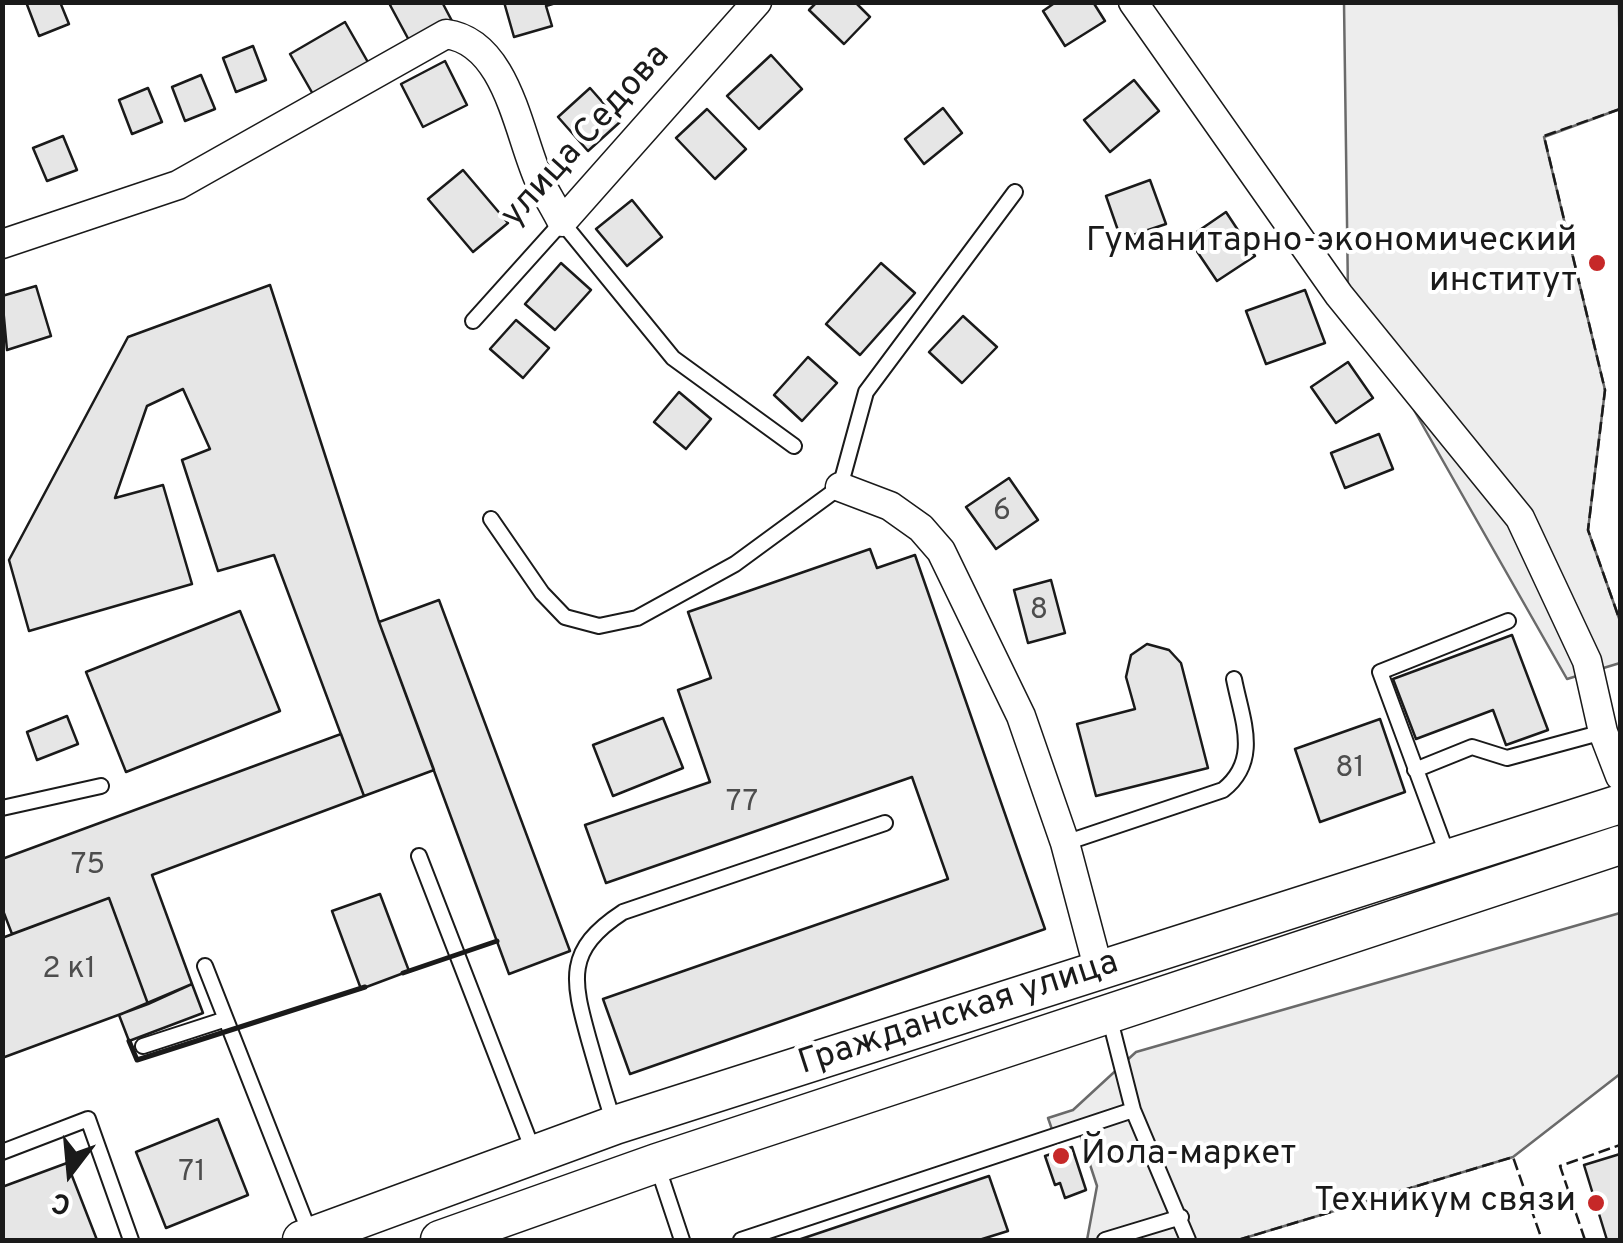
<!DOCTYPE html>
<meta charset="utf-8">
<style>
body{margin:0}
#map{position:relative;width:1623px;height:1243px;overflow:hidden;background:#fff;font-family:Overpass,sans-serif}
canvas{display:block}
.frame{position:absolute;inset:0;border:5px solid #1a1a1a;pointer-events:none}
.north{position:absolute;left:20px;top:1123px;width:100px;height:100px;-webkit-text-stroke:8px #fff;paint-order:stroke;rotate:196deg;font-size:28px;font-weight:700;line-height:40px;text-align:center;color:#1a1a1a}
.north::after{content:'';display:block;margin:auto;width:35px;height:45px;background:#1a1a1a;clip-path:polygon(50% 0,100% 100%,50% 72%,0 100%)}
</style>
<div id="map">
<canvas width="1623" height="1243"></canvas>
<div class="frame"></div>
<div class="north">С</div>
</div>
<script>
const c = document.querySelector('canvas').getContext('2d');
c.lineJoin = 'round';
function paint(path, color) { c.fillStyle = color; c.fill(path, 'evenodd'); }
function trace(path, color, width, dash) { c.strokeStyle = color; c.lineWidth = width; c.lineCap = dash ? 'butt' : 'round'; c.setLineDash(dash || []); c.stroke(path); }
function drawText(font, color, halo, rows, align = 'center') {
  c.font = font + ' Overpass,sans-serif'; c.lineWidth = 8; c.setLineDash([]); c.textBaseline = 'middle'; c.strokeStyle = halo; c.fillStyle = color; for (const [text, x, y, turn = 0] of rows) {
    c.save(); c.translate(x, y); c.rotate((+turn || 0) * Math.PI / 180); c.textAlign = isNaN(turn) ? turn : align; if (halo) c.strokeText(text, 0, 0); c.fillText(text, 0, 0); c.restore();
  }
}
const green = new Path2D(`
 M 1344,3 L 1619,3 L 1620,109 L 1544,137 L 1605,390 L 1588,530 L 1620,621 L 1620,663 L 1567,679 L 1348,294 Z
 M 1620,913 L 1620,1074 L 1513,1157 L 1238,1240 L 1087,1240 L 1097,1186 L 1079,1131 L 1055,1138 L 1048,1118 L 1073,1110 L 1136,1052 Z`);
const building = new Path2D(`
 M 26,2 L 60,2 L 69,24 L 39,36 Z
 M 394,2 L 442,2 L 452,21 L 411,44 L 390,5 Z
 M 504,2 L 559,2 L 546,6 L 552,26 L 514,37 Z
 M 817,2 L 855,2 L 870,17 L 844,44 L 809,10 Z
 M 1056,2 L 1093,2 L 1105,21 L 1065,46 L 1043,11 Z
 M 345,22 L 373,71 L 318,103 L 290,54 Z
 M 253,46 L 266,80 L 236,92 L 223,58 Z
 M 771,55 L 802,89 L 759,129 L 727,96 Z
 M 445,61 L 467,105 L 423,127 L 401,84 Z
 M 201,75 L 215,109 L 185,121 L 172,87 Z
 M 1134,80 L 1159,111 L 1110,152 L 1084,120 Z
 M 148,88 L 162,122 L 132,134 L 119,100 Z
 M 590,88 L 620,122 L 588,151 L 558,117 Z
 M 943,108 L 962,133 L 924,164 L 905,139 Z
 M 707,109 L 746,149 L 715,179 L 676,138 Z
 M 63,136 L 77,170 L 47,181 L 33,148 Z
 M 463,170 L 508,223 L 473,252 L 428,199 Z
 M 1150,180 L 1166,224 L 1121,239 L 1106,196 Z
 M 632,200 L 662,237 L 627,266 L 596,229 Z
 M 1226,212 L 1255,256 L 1217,281 L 1188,238 Z
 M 561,263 L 591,290 L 555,330 L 525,304 Z
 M 881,263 L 915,293 L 860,355 L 826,324 Z
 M 270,285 L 379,622 L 434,770 L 364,796 L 274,555 L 218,571 L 182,460 L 210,449 L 183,389 L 147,406 L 115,498 L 163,485 L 192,584 L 29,631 L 9,560 L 128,337 Z
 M 36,286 L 51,336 L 7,350 L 2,296 Z
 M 1305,290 L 1325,343 L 1266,364 L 1246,311 Z
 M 963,316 L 997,347 L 962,383 L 929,352 Z
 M 516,320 L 549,348 L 523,378 L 490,349 Z
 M 808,357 L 837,383 L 802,421 L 774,395 Z
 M 1348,362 L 1373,398 L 1336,423 L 1311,387 Z
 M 679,392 L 711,419 L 686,449 L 654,422 Z
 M 1379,434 L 1393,469 L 1345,488 L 1331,453 Z
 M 1009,478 L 1038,520 L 996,549 L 966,507 Z
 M 870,549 L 877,568 L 915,555 L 1045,929 L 630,1074 L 603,999 L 948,879 L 912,777 L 606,883 L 585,825 L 710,782 L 678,690 L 711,678 L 688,612 Z
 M 1051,580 L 1065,633 L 1028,643 L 1014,590 Z
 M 439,600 L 570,951 L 509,974 L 379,622 Z
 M 240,611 L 280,711 L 126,772 L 86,672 Z
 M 1512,635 L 1548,730 L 1506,745 L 1493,710 L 1416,739 L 1393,679 Z
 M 1147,644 L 1169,650 L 1181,663 L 1208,768 L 1096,796 L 1077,724 L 1135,709 L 1126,677 L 1131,655 Z
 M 67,716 L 78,744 L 37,760 L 27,732 Z
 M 663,718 L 683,768 L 613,796 L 593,745 Z
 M 1380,719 L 1405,792 L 1320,822 L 1295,749 Z
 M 341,734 L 364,796 L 152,875 L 192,984 L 148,1004 L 109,898 L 12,934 L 2,908 L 2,859 Z
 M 380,894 L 409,971 L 361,989 L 332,911 Z
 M 109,898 L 148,1004 L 2,1058 L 2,938 Z
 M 192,984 L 203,1013 L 129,1041 L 119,1015 Z
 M 218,1119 L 248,1195 L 166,1228 L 136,1152 Z
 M 1072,1147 L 1086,1190 L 1065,1198 L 1060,1183 L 1055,1185 L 1045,1156 Z
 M 1620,1154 L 1620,1240 L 1607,1240 L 1584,1165 Z
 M 67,1163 L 97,1240 L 2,1240 L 2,1187 Z
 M 989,1176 L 1008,1231 L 979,1240 L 798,1240 Z`);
const lane = new Path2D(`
 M 473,321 L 562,222 L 673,358 L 794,446
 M 491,519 L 542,593 L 565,617 L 599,626 L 637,618 L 735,564 L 840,487 L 866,392 L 1015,192
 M 1415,770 L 1472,747 L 1507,758 L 1603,732
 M 2,808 L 101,786
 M 1065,843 L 1223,790 C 1261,760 1242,720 1234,679
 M 419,856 L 534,1153
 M 1449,859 L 1380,672 L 1508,621
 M 205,966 L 311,1236
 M 1109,1016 L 1133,1110 L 1188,1240
 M 143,1046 L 223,1020
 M 614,1123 C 605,1096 597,1068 589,1040 C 572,979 565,950 623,912 L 885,823
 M 2,1152 L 88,1119 L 131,1240
 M 657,1165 L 682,1240
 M 741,1240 L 1133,1110
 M 1105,1240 L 1181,1217`);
const street = new Path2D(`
 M 1133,2 L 1339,295 L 1520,518 L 1587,661 L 1603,732 L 1620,776
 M 2,244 L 178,185 L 446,34 C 507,42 518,133 539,180 C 546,194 555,208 562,222 L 757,2
 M 840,487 L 890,506 L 921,528 L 941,551 L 1021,716 L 1065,843 L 1099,971`);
const secondary = new Path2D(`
 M 302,1240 L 615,1125 L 1620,804
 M 440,1240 L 657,1163 L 1620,845`);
const fence = new Path2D(`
 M 1620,109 L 1544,136 L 1605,390 L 1588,530 L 1620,621
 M 1238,1240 L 1513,1157 L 1542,1240
 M 1585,1240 L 1560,1166 L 1620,1145`);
const wall = new Path2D(`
 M 403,973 L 497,941
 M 129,1041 L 137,1060 L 365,987`);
const markers = [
 [1597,263,10,"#c62828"],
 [1061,1156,10,"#c62828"],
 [1596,1203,10,"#c62828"]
];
const numberNames = [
 ["6",1002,513],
 ["8",1039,612],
 ["81",1350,770],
 ["77",742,804],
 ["75",88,867],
 ["2 к1",69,971],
 ["71",192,1174]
];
const streetNames = [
 ["улица Седова",587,137,-48],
 ["Гражданская улица",959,1015,-18]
];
const poiNames = [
 ["Гуманитарно-экономический",1577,243],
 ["институт",1577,283],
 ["Йола-маркет",1081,1156,"left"],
 ["Техникум связи",1576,1203]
];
paint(green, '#ededed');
trace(green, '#6a6a6a', 2.5);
paint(building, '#e6e6e6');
trace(building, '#1a1a1a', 2.5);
trace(lane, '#1a1a1a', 18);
trace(street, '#1a1a1a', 31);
trace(secondary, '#1a1a1a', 41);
trace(lane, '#fff', 14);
trace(street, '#fff', 28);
trace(secondary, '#fff', 38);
trace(fence, '#1a1a1a', 2.5, [12, 5]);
trace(wall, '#1a1a1a', 5);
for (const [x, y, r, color] of markers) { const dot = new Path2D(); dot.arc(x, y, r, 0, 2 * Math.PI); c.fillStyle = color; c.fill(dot); trace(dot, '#fff', 4); }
drawText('30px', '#4d4d4d', null, numberNames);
drawText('35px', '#1a1a1a', '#fff', streetNames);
drawText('35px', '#1a1a1a', '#fff', poiNames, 'right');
</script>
